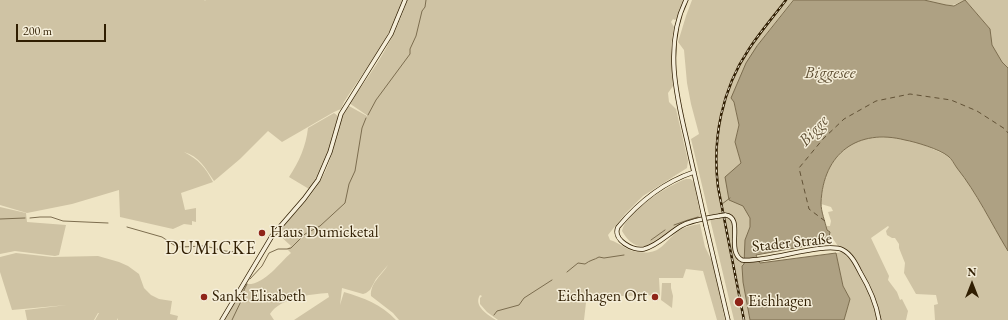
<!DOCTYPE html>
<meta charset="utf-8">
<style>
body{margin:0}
#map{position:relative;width:1008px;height:320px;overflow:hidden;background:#efe5c5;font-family:"EB Garamond",serif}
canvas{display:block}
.north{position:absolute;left:952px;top:264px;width:40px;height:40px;-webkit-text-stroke:3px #f5eed9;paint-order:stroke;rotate:0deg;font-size:11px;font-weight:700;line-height:16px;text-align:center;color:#301e02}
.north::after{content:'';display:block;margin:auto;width:14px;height:18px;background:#301e02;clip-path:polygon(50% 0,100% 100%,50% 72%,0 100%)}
.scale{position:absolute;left:16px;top:24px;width:90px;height:18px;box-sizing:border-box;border:2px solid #301e02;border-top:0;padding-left:5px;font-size:12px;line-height:14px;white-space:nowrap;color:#301e02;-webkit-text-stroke:3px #f5eed9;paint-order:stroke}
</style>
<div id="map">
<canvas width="1008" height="320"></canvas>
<div class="north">N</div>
<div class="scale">200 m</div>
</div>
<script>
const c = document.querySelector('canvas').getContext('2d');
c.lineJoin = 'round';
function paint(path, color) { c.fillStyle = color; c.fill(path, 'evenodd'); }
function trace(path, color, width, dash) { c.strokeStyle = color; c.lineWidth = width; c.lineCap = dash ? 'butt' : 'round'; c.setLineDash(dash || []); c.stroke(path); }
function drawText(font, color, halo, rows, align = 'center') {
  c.font = font + ' "EB Garamond",serif'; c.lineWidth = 3; c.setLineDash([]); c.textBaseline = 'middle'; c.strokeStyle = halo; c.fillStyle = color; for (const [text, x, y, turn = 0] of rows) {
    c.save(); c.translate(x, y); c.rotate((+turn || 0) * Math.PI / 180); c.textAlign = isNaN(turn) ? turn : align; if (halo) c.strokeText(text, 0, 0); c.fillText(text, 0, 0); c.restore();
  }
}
const green = new Path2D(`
 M 0,0 L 205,0 L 204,1 L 206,0 L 261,0 L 258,12 L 261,0 L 403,0 C 391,37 365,70 344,102 L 341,109 L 334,112 L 282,142 L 268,131 L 240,159 L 214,181 C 206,169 199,156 184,152 C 199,160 205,167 213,182 L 181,193 L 185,210 L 196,208 L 196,222 L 192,221 L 192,225 L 184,224 L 173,229 L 120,217 L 119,190 L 72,204 L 27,213 L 0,205 Z
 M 407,0 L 684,0 L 677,18 L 675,20 L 673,19 L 671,22 L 674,27 L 671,45 L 673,86 L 668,93 L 669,102 L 676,109 L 688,161 L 687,168 L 643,196 L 625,214 L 608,235 L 610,240 C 620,243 627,251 638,252 C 661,255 662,244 677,232 C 684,227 692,225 700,224 L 705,247 L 712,261 L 725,320 L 717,320 L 703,271 L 686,269 L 683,278 L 659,278 L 660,296 L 658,298 L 642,293 C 626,301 605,291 587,294 L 584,320 L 498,320 L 487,312 L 480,304 L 480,298 L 482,296 L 480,295 C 473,306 488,315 496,320 L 399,320 L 393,313 L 371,296 C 370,283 382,275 388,265 L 376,279 L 370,290 L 366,293 L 363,294 L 342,288 L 340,305 L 344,292 C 364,298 381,304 396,320 L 294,320 L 329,297 L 328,293 C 311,294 280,298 270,314 L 274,320 L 225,320 L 246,284 C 264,286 279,263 291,253 L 287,249 L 291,246 L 277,233 C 294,214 314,195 325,172 C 335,151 337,128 346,107 L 349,106 L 367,116 L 368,116 L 349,103 C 373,72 396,37 407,0 Z
 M 692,0 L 794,0 L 757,46 L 734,102 L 739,125 L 735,142 L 741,163 L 744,206 L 750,218 L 751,224 L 749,232 L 746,238 L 744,264 L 742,267 L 743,282 L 750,320 L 734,320 L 691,139 L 699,134 L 691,104 L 687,83 L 684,50 L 678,42 L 686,16 Z
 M 924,0 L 964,0 C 948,10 941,4 924,0 Z
 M 965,0 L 1008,0 L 1008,68 L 1002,62 L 991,45 L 990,29 Z
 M 334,113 L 338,116 L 328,152 L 321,170 L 309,189 L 289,177 C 299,162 306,146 308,128 Z
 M 895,137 L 920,143 L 948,156 L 968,182 L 1008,251 L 1008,320 L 935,320 L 934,305 L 938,304 L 936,295 L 916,294 L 904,273 L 905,263 L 899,248 L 899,244 L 895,238 L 892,238 L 887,235 L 886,231 L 889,227 L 888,226 L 871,238 L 889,276 L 888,280 L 897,292 L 900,300 L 902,299 L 908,311 L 906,320 L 844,320 L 850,299 L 843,286 L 836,253 L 842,252 L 827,230 L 826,226 L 830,226 L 831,221 L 828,212 L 833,211 L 831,207 L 821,204 C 822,198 822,191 823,185 C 827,168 839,149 855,142 C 867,136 883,138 895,137 Z
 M 686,179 L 691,179 L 694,183 L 701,218 L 687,221 L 646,246 C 635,248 628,241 622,231 C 626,212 668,185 686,179 Z
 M 0,207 L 26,213 L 27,222 L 66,225 L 59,255 L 55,256 L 15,251 L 0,254 Z
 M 16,253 L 52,257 L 98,256 L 119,262 L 128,266 L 139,274 L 144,288 L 151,295 L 159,299 L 172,301 L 170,314 L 178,316 L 177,320 L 118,320 L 117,318 L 117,320 L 95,320 L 99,313 L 98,313 L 94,320 L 27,320 L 25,310 L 67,305 L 12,310 L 0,272 L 0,257 Z
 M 662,283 L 671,283 L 671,288 L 673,296 L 672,308 L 661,300 Z`);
const water = new Path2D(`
 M 794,0 L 924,0 L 946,5 L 954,6 L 965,0 L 990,29 L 992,45 L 1002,62 L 1008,68 L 1008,251 C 991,223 977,193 957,168 C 954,164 952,159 948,156 C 939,149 916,142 905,140 C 858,128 823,153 821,203 C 821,212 825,221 827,230 L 830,232 L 828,242 L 756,255 L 760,263 L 836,253 L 843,286 L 850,299 L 844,320 L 750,320 L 743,282 L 742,266 L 744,264 L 745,240 L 750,227 L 750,218 L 743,206 L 729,200 L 725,177 L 741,163 L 735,142 L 739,125 L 734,102 L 731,98 L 746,63 L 757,46 Z`);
const stream = new Path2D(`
 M 368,115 L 376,100 L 410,54 L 410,49 L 416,36 L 422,11 L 425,7 L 426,0
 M 723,210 L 722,204 L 730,198
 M 30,218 L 40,217 L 51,217 L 63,221 L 108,223
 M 0,219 L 25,218
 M 674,225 L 688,220 L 698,217
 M 127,227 L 162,237 L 174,245 L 180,247 L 205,246
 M 651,240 L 665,230
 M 209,247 L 225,251 L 244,253
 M 567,272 L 578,263 L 585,264 C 590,260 594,260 599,257 L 604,258 L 624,255
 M 250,279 L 262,266 L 269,253 L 278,249 L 287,249 L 291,248 L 305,234 L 320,226 L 345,203 L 349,184 L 355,171 L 362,128 L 366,118
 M 494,315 L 497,311 L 519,305 L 524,298 L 552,280
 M 232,320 L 244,295 L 244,290 L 247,284`);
const ferry = new Path2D(`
 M 825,221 L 809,209 L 799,168 L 823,139 L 844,119 L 876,101 L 910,94 L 951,100 L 977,111 L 1005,129 L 1008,133`);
const secondary = new Path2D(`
 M 686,0 C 664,45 676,95 687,141 C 692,165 698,189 703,213
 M 694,172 C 664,182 638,203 618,227 C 612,240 633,251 644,249 C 657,246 669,233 681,226 C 692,220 707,218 719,216
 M 725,215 C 745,217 725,251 742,260 C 766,263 825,241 843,250 C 851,254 856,264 860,272 C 869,287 876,302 879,320
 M 706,226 L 728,320
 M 222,320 L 272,236 L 304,199 L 318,180 L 330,152 L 341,114 L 391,34 L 405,0`);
const rail = new Path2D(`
 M 744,320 L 718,187 C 712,139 722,89 749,49 C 760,32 774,16 786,0`);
const secondaryBridge = new Path2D(`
 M 703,213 L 706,226
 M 719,216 L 725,215`);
const markers = [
 [262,233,4,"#8f2418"],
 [204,297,4,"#8f2418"],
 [655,297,4,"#8f2418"],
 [739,302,5,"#8f2418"]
];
const poiNames = [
 ["Haus Dumicketal",270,233],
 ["Sankt Elisabeth",212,297],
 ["Eichhagen Ort",647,297,"right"],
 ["Eichhagen",748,302]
];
const streetNames = [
 ["Stader Straße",792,243,-6]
];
const waterNames = [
 ["Biggesee",830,73],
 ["Bigge",814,131,-48]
];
const quarterNames = [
 ["DUMICKE",211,249]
];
paint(green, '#cfc3a4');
paint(water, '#aea183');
trace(water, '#7c6d4f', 1);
trace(stream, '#7c6d4f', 1);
trace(ferry, '#625236', 1, [5, 4]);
trace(secondary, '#301e02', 5);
trace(secondary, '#f5eed9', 3.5);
trace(rail, '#301e02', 2.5);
trace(rail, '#f5eed9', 1, [3]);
trace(secondaryBridge, '#301e02', 5, []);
trace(secondaryBridge, '#f5eed9', 3.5);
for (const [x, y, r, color] of markers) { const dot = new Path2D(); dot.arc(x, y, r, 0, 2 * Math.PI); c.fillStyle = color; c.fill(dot); trace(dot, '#f5eed9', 1.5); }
drawText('16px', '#301e02', '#f5eed9', poiNames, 'left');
drawText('16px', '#301e02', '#f5eed9', streetNames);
drawText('italic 17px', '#625236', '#f5eed9', waterNames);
c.letterSpacing = '1px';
drawText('18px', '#301e02', '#f5eed9', quarterNames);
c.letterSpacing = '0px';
</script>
